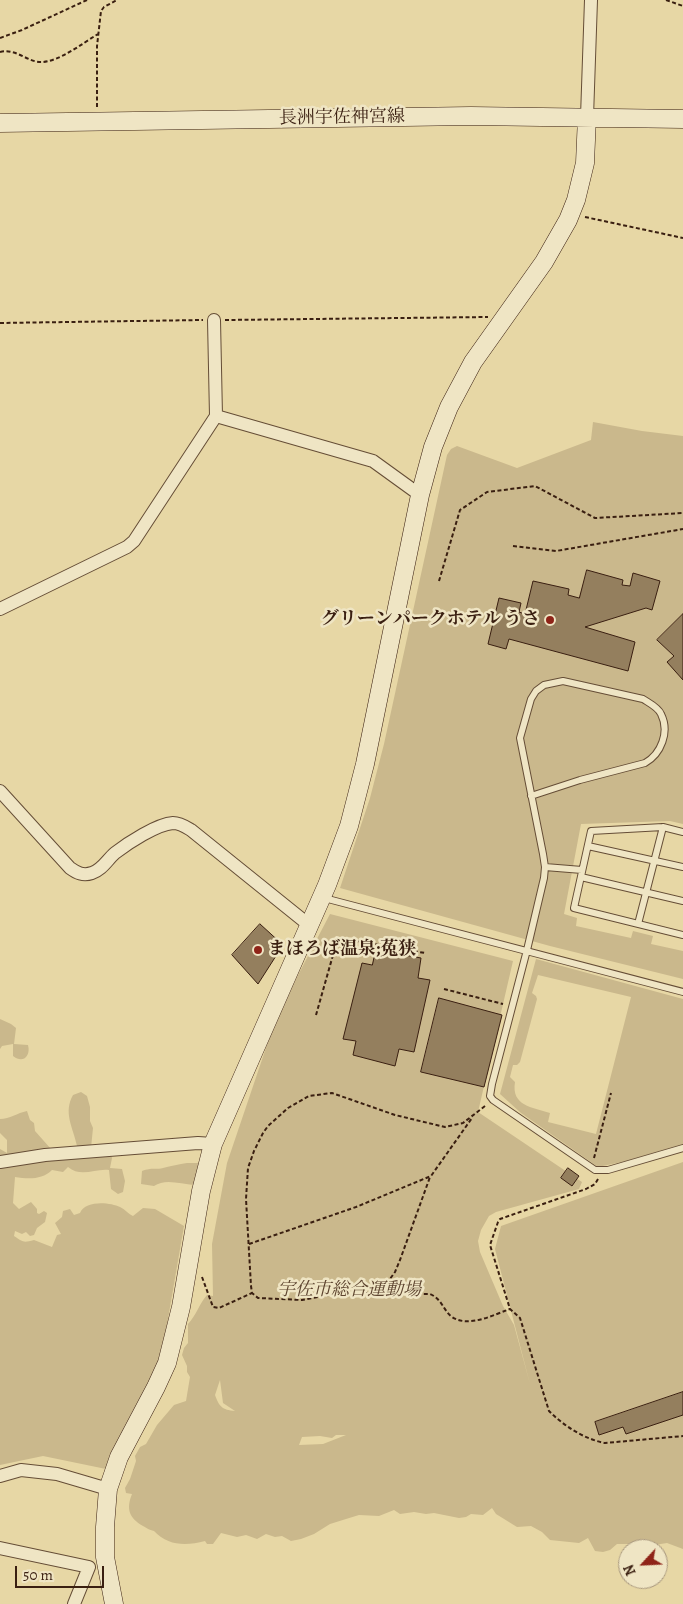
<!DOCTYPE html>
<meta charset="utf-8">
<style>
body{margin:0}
#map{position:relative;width:683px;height:1604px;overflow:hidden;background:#e7d7a5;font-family:Alegreya,serif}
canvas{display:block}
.north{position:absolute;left:618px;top:1539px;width:50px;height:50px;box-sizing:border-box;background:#efe5c4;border:1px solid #a7967c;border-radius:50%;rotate:245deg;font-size:14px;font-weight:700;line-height:20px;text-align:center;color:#3a1f11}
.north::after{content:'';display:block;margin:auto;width:18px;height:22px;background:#8f2418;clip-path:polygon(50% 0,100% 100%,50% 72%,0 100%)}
.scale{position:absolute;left:15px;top:1566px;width:89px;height:22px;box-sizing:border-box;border:2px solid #3a1f11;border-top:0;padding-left:6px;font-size:15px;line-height:18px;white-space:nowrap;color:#3a1f11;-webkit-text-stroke:4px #efe5c4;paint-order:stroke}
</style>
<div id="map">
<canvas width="683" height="1604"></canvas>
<div class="north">N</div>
<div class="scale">50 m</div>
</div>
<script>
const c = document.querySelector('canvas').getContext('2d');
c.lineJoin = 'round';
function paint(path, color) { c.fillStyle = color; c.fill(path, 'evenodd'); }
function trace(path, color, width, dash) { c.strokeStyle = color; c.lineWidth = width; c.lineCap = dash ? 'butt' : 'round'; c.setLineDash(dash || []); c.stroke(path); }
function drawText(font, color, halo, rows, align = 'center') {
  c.font = font + ' Alegreya,"Noto Serif JP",serif'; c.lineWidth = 5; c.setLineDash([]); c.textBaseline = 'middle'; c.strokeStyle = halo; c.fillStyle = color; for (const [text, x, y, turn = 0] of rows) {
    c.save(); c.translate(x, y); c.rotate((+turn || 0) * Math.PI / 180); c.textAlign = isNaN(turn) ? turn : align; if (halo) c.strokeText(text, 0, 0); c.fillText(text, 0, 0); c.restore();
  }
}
const green = new Path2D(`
 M 593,422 L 642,431 L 683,436 L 683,824 L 670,821 L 581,824 L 564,914 L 577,918 L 576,926 L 631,938 L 633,931 L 653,936 L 651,944 L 683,951 L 683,979 L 550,946 L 340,888 L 370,798 L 384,744 L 447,455 L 451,449 L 457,446 L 517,468 L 591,440 Z
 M 330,914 L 513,961 L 478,1112 L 582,1182 L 579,1189 L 496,1212 L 489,1216 L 481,1230 L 478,1241 L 480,1252 L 503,1306 L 514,1325 L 530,1384 L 495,1249 L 501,1226 L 683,1162 L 683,1549 L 667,1543 L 641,1547 L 630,1544 L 617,1544 L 610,1550 L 603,1552 L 595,1551 L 588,1538 L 579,1543 L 550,1540 L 542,1532 L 531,1526 L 517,1527 L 496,1514 L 492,1508 L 483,1515 L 471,1514 L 466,1517 L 459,1518 L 434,1513 L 426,1514 L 414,1512 L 400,1514 L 394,1510 L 379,1516 L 359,1515 L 346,1519 L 330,1524 L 314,1534 L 301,1539 L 291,1541 L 282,1536 L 275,1537 L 266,1534 L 257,1539 L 246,1535 L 237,1537 L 221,1533 L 213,1544 L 207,1544 L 205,1541 C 186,1546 168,1546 154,1531 C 149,1530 147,1528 143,1526 C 129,1518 126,1509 132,1494 L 126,1493 L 125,1488 L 130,1479 L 136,1461 L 135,1456 L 140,1447 L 146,1444 L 157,1425 L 174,1405 L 186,1401 L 190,1377 L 187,1372 L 187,1366 L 182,1355 L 184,1348 L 188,1343 L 188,1324 C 196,1316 199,1304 207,1295 L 213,1296 L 212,1244 L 227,1163 L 270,1036 L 297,977 ZM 220,1380 L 223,1403 L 235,1411 C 222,1410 219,1406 215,1395 ZM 336,1435 L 346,1435 L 323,1444 L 299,1445 L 302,1437 L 320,1436 L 332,1438 Z
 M 536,959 L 683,999 L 683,1144 L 626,1161 L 598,1167 L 521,1113 L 500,1094 ZM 538,975 L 631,997 L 596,1134 L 548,1122 L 550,1113 C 532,1107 511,1106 515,1082 L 510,1077 L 513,1065 L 517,1065 L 520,1062 L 537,999 L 536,996 L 532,993 Z
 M 0,1019 L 11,1024 L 16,1028 L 14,1044 L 28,1045 C 31,1056 23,1064 13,1056 L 13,1044 L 2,1046 L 0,1049 Z
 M 81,1092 L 87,1096 L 90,1107 L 90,1121 L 93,1128 L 91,1148 L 109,1149 L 112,1158 L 110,1168 L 122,1169 L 125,1181 L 123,1192 L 118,1194 L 111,1189 L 109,1170 C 96,1168 81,1178 68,1167 L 63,1172 L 52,1170 C 42,1180 28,1179 15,1177 L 13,1203 L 19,1209 L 31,1202 L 37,1209 L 37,1213 L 39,1214 L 44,1211 L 47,1213 L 45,1222 L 37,1228 L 34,1235 L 30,1236 L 26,1232 L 22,1234 L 15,1231 L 14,1236 C 23,1242 23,1243 34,1240 L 52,1247 L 57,1235 L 61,1234 L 55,1223 L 62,1217 L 63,1211 L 70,1209 L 74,1215 L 80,1213 C 85,1200 110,1202 120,1207 C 125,1209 128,1214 133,1216 L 143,1208 L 155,1209 L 184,1226 L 164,1342 L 151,1386 L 106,1469 L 43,1456 L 0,1465 L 0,1149 L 7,1153 L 7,1140 L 0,1133 L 0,1119 C 10,1119 17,1113 27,1111 L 30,1120 L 34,1123 L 35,1131 L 51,1149 L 77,1146 C 73,1127 63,1113 73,1095 Z
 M 187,1163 L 198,1163 L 202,1169 L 194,1185 C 181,1184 165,1178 154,1186 L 141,1184 L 142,1171 C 153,1167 154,1170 163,1168 C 171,1166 179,1164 187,1163 Z`);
const building = new Path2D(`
 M 587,570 L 623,580 L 622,585 L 630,586 L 633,573 L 660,581 L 652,610 L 646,608 L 585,627 L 635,642 L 628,671 L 509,639 L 506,649 L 488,644 L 499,598 L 521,603 L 519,612 L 525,614 L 533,581 L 569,589 L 568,595 L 579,598 Z
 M 683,614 L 683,680 L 667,662 L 674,656 L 657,640 Z
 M 260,924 L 283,945 L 258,984 L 232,955 Z
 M 376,950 L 421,958 L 418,978 L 430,980 L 414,1052 L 399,1049 L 395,1066 L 353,1055 L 356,1041 L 343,1039 L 362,963 L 372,965 Z
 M 439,998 L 502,1015 L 484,1087 L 421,1072 Z
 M 568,1168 L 579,1176 L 572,1186 L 561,1178 Z
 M 683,1392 L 683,1415 L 626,1434 L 623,1427 L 599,1435 L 595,1422 Z`);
const path = new Path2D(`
 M 666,0 L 683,6
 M 0,38 L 22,30 L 87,0
 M 0,52 C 16,48 27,62 41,62 C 59,62 83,43 98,34
 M 97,107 L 97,46 L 101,11 L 104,7 L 117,0
 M 585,217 L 683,238
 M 225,320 L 488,317
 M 0,323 L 203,320
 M 513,546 L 556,551 L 683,529
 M 439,581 L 460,510 L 487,492 L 535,486 L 595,518 L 683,513
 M 444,989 L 503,1004
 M 316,1015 L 333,955 L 351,940 L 425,953
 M 485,1106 L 463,1123 L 445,1127 L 395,1115 L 332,1093 L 309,1096 L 288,1108 L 268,1126 L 263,1133 L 254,1151 L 248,1168 L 246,1199 L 251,1286 L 252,1293 L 258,1298 L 302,1300 L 340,1293 L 430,1294 C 442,1299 443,1310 452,1317 C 469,1328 493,1315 510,1309
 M 594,1158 L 611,1093
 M 598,1179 L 595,1184 L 586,1189 L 500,1219 L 498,1222 L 490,1245 L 510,1309 L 520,1318 L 549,1411 C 564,1426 584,1439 605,1443 L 683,1436
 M 249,1244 L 356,1207 L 431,1176 L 472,1118
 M 202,1277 L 213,1307 L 219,1308 L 252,1293
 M 379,1294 L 395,1272 L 400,1260 L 430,1177`);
const lane = new Path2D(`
 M 531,796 L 580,780 L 645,763 C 661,754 670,732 661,714 C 658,707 649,703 643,699 L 563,681 L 544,685 L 536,691 L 531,699 L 520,738 L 543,854 L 545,867 L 544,878 L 527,950 L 492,1084 L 490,1096 L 493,1100 L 595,1170 L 608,1170 L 683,1148
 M 683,832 L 663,827 L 591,831 L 574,908 L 683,935
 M 588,846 L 683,867
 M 545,867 L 582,870
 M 581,877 L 683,901
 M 324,898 L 683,992
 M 638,924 L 663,827`);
const street = new Path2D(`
 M 587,117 L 591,0
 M 216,416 L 373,461 L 420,495
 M 0,609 L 127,547 L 134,541 L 216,416 L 214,320
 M 0,791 L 70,868 C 77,873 83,876 92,873 C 102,870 107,860 115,853 C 128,843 157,824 173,823 C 180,823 186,827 191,830 L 309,925
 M 0,1162 L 45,1155 L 198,1143 L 213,1144
 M 0,1476 L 21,1470 L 57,1474 L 108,1489
 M 0,1548 L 89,1567 L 74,1604`);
const secondary = new Path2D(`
 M 0,123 L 471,116 L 683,119
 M 114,1604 L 105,1557 L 105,1527 L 108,1489 L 119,1457 L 156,1387 L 167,1363 L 181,1307 L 201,1191 L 213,1144 L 327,885 L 349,826 L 365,764 L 420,495 L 433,447 L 449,407 L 473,362 L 544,262 L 568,220 L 576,200 L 585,163 L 587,117`);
const markers = [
 [550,620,5,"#8f2418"],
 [258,950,5,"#8f2418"]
];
const streetNames = [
 ["長洲宇佐神宮線",342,118,-1]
];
const poiNames = [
 ["グリーンパークホテル うさ",540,620],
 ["まほろば温泉;菟狭",268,950,"left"]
];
const parkNames = [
 ["宇佐市総合運動場",349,1291]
];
paint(green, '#cab88c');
paint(building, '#947f5e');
trace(building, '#3a1f11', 1);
trace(lane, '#654d36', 8);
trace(street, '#654d36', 14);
trace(secondary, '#3a1f11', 19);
trace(path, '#3a1f11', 2, [4, 2.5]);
trace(lane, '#efe5c4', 6);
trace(street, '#efe5c4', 12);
trace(secondary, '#efe5c4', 18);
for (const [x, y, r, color] of markers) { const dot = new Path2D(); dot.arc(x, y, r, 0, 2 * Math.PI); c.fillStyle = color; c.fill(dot); trace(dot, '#efe5c4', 2); }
drawText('18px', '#3a1f11', '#efe5c4', streetNames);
drawText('bold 18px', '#3a1f11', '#efe5c4', poiNames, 'right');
drawText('italic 18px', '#5e4530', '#efe5c4', parkNames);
</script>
